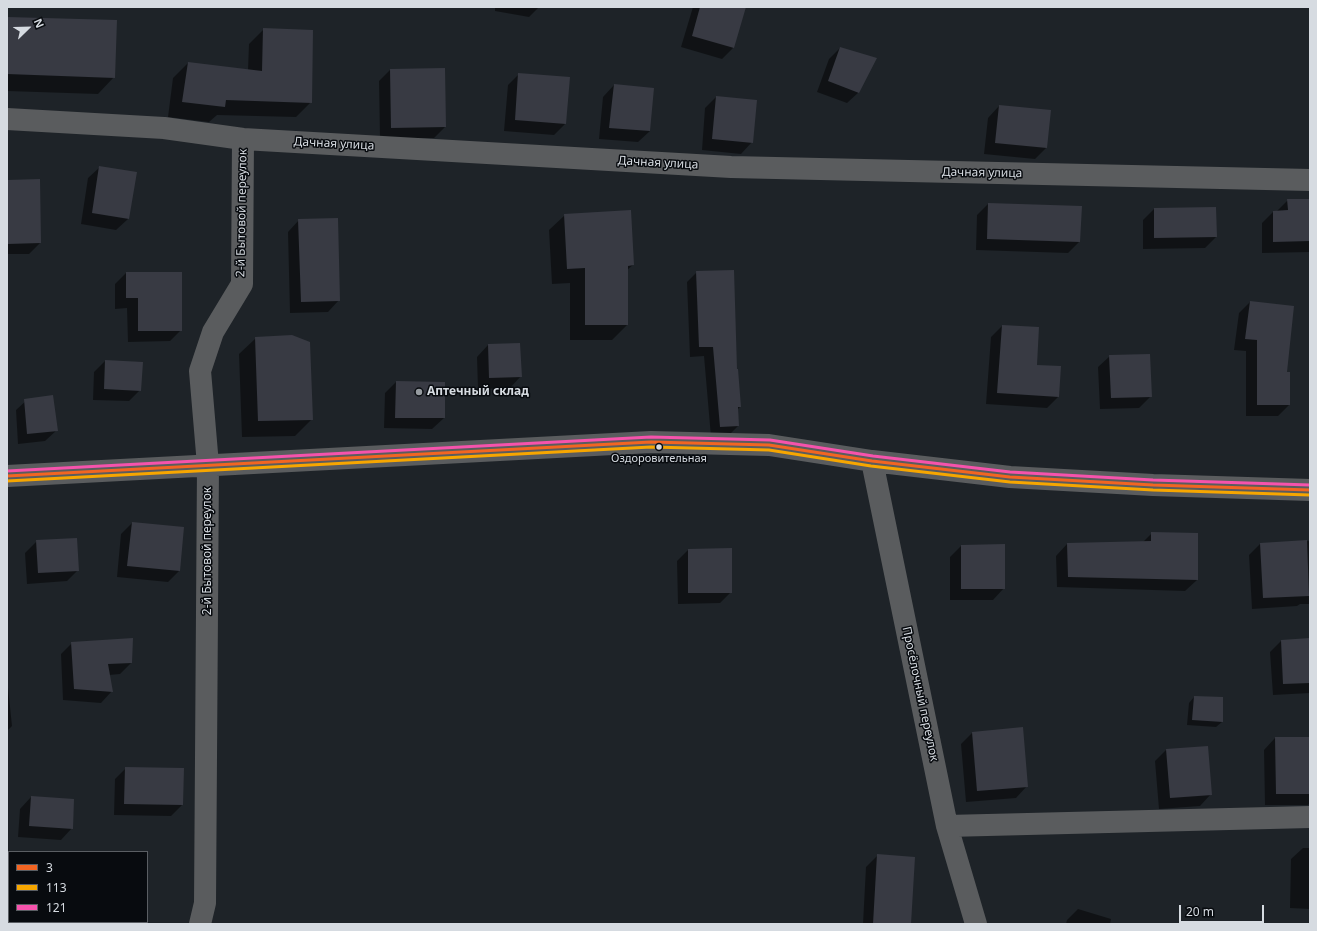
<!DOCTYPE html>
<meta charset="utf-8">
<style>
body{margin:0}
#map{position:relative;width:1317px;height:931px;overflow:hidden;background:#1e2328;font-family:"Noto Sans",sans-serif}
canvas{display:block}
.frame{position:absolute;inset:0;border:8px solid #d6dbe1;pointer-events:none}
.legend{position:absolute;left:8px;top:851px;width:140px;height:72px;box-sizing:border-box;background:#080b0f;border:1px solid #5a5e63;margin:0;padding:5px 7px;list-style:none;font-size:12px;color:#d6dbe1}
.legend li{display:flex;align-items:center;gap:8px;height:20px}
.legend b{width:20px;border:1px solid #5a5e63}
.north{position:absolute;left:8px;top:8px;width:40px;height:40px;-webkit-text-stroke:3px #080b0f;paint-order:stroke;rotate:67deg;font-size:11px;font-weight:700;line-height:16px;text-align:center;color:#d6dbe1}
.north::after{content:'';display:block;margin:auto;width:14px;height:18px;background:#d6dbe1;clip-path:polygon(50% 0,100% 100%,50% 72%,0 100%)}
.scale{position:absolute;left:1179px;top:905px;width:85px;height:18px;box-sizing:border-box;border:2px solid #d6dbe1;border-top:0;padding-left:5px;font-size:12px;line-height:14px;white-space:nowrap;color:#d6dbe1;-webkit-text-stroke:3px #080b0f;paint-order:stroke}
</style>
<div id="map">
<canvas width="1317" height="931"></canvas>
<div class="frame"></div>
<ul class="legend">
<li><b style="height:5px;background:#f26522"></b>3</li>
<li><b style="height:5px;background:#f7a600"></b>113</li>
<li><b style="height:5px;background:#f653ac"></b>121</li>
</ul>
<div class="north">N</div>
<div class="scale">20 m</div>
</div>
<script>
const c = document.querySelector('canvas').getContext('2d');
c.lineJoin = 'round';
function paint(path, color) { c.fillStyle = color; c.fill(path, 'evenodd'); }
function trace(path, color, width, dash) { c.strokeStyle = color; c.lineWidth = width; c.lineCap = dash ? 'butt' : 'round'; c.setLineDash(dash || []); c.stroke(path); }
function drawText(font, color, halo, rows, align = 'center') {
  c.font = font + ' "Noto Sans",sans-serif'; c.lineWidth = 3; c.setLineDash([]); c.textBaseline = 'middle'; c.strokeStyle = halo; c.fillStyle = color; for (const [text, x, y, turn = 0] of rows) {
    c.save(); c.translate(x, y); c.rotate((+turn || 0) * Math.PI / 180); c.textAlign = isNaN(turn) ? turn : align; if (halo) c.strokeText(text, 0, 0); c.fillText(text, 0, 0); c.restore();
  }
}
const shadow = new Path2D(`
 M 495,7 L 539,7 L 529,17 L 495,11 Z
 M 693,7 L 745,7 L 733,48 L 722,59 L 681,47 Z
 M 7,18 L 114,77 L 98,94 L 7,91 Z
 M 264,29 L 311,102 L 296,117 L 217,115 L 209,122 L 168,117 L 173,78 L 188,63 L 248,70 L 249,44 Z
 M 840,48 L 859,92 L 847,103 L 817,92 L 829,59 Z
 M 390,70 L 445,127 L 434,138 L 380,138 L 379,81 Z
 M 519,74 L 565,124 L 554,135 L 504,131 L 508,85 Z
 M 614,85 L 650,131 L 638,142 L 599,139 L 603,97 Z
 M 716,97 L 752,142 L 741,154 L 702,150 L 705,108 Z
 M 999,106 L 1046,148 L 1035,159 L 984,154 L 988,118 Z
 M 100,167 L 136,173 L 128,219 L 116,230 L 81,224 L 88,178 Z
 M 7,181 L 40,243 L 29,254 L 7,254 Z
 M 1288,200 L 1310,200 L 1310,252 L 1262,253 L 1262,223 L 1273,212 L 1277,211 Z
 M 988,204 L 1079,242 L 1068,253 L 976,250 L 977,215 Z
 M 1215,208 L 1216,237 L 1205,248 L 1143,249 L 1143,220 L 1154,209 Z
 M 565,215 L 633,265 L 627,270 L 627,325 L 612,340 L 570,340 L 570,283 L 552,284 L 549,230 Z
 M 299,220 L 339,300 L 328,312 L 290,313 L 288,232 Z
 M 697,272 L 736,370 L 740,407 L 737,410 L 738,426 L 728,436 L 711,437 L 704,356 L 690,357 L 687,282 Z
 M 126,273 L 181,330 L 170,341 L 128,342 L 127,308 L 115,309 L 115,284 Z
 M 1250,302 L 1293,307 L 1286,373 L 1289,373 L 1289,405 L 1278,416 L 1246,416 L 1246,351 L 1234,350 L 1239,313 Z
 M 1002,326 L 1036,366 L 1058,397 L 1047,408 L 986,404 L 991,337 Z
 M 256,338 L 312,419 L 295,436 L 242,437 L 239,354 Z
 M 519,344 L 521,376 L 510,388 L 478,389 L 477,357 L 488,345 Z
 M 1110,356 L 1151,396 L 1139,408 L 1100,409 L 1098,367 Z
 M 105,361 L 140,390 L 129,401 L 93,400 L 94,372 Z
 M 396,382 L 444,418 L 432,429 L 384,428 L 385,393 Z
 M 28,399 L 57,430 L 45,441 L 18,444 L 16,410 Z
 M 132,523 L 179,571 L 168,582 L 117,577 L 121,534 Z
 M 1152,533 L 1197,580 L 1185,591 L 1057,587 L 1056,556 L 1067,544 L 1143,542 Z
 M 37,541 L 78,570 L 67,581 L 27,584 L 25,553 Z
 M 1310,541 L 1310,604 L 1300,604 L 1297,606 L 1252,609 L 1249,555 L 1260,544 Z
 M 1004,545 L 1004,588 L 993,600 L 950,600 L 950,557 L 961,546 Z
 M 688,550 L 731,592 L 720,603 L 678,604 L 677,561 Z
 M 1310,639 L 1310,693 L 1273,695 L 1270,652 L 1281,641 Z
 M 72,643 L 131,663 L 120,674 L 109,675 L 112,691 L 101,703 L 63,700 L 61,654 Z
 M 7,678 L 12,726 L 7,731 Z
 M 1194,697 L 1222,722 L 1216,727 L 1187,725 L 1189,703 Z
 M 972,733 L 1027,786 L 1016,798 L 966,802 L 961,744 Z
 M 1275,738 L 1310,738 L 1310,803 L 1308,805 L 1265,805 L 1264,750 Z
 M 1166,750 L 1211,794 L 1200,806 L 1159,809 L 1155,761 Z
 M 126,768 L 182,805 L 171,816 L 114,815 L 115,779 Z
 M 31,797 L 72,828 L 61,840 L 18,837 L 20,809 Z
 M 1303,848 L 1310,848 L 1310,909 L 1290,908 L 1291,859 Z
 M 877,856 L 910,924 L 863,924 L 866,867 Z
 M 1078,909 L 1111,919 L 1110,924 L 1066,924 L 1067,920 Z
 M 66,922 L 117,922 L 117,924 L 65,924 Z`);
const building = new Path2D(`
 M 700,7 L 746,7 L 734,48 L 692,36 Z
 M 7,17 L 117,20 L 115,78 L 7,74 Z
 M 263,28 L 313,30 L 312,103 L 226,100 L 225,107 L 182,102 L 188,62 L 262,71 Z
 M 840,47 L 877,58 L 859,93 L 828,81 Z
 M 445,68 L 446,127 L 391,128 L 390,69 Z
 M 518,73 L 570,77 L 566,124 L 515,120 Z
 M 614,84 L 654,88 L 650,131 L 609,128 Z
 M 716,96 L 757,100 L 753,143 L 712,139 Z
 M 999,105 L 1051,110 L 1047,148 L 995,143 Z
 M 99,166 L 137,172 L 129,219 L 92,213 Z
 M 40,179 L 41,243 L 7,244 L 7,180 Z
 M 1287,199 L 1310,199 L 1310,241 L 1273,242 L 1273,211 L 1288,210 Z
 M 988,203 L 1082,206 L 1080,242 L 987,239 Z
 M 1216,207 L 1217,237 L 1154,238 L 1154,208 Z
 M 631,210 L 634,265 L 628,266 L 628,325 L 585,325 L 585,268 L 567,269 L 564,214 Z
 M 338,218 L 340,301 L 301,302 L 298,219 Z
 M 734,270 L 737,369 L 738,369 L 741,407 L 738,407 L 739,426 L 720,427 L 713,347 L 699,347 L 696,271 Z
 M 126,272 L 182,272 L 182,331 L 138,331 L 138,298 L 126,298 Z
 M 1250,301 L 1294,306 L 1287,372 L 1290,372 L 1290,405 L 1257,405 L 1257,340 L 1245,339 Z
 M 1002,325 L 1039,327 L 1037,365 L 1061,366 L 1059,397 L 997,393 Z
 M 292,335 L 310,342 L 313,420 L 258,421 L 255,337 Z
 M 520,343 L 522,377 L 489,378 L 488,344 Z
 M 1150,354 L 1152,397 L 1111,398 L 1109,355 Z
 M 105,360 L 143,362 L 141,391 L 104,389 Z
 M 396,381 L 445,382 L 445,418 L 395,418 Z
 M 53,395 L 58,431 L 27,434 L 24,399 Z
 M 132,522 L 184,527 L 180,571 L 127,566 Z
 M 1151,532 L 1198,533 L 1198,580 L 1068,577 L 1067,543 L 1151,541 Z
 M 77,538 L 79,571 L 38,573 L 36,540 Z
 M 1307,540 L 1309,596 L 1263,598 L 1260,543 Z
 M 1005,544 L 1005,589 L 961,589 L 961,545 Z
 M 732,548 L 732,593 L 688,593 L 688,549 Z
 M 133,638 L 132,663 L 108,664 L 113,692 L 74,689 L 71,642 Z
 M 1310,638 L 1310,683 L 1283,684 L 1281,640 Z
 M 1194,696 L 1223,697 L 1223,722 L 1192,720 Z
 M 1023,727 L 1028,787 L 977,791 L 972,732 Z
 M 1275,737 L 1310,737 L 1310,794 L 1276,794 Z
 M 1208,746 L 1212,795 L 1170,798 L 1166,749 Z
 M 125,767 L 184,768 L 183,805 L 124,804 Z
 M 31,796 L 74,799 L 73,829 L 29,826 Z
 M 877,854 L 915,857 L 911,924 L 873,924 Z`);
const minor = new Path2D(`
 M 7,119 L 164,128 L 243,139 L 731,167 L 1310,180
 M 872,461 L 947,826 L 976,924
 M 7,476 L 651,442 L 769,445 L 872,461 L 1010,477 L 1153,485 L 1310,490
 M 947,826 L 1310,817
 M 200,924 L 205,903 L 208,465 L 200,371 L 213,332 L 242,284 L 243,139`);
const bus1 = new Path2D(`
 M 7,476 L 651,442 L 769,445 L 872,461 L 1010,477 L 1153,485 L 1310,490`);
const bus2 = new Path2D(`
 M 7,481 L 651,447 L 769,450 L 871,466 L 1010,482 L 1153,490 L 1310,495`);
const bus3 = new Path2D(`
 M 7,471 L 651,437 L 770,440 L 873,456 L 1010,472 L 1153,480 L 1310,485`);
const markers = [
 [419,392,4,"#969ba0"],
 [659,447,3.5,"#d6dbe1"]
];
const busNames = [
 ["Оздоровительная",659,459]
];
const streetNames = [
 ["Дачная улица",334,144,3],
 ["Дачная улица",658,163,3],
 ["Дачная улица",982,173,1],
 ["2-й Бытовой переулок",242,213,-89],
 ["2-й Бытовой переулок",208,551,-90],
 ["Просёлочный переулок",920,694,78]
];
const poiNames = [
 ["Аптечный склад",427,392]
];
paint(shadow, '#0007');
paint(building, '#383a43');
trace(minor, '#5a5c5e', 22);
trace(bus1, '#f26522', 3);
trace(bus2, '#f7a600', 3);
trace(bus3, '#f653ac', 3);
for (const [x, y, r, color] of markers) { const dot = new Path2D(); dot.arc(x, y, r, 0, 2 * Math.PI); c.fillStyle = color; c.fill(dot); trace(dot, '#080b0f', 1.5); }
drawText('11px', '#d6dbe1', '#080b0f', busNames);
drawText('12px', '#d6dbe1', '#080b0f', streetNames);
drawText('bold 12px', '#d6dbe1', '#080b0f', poiNames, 'left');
</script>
